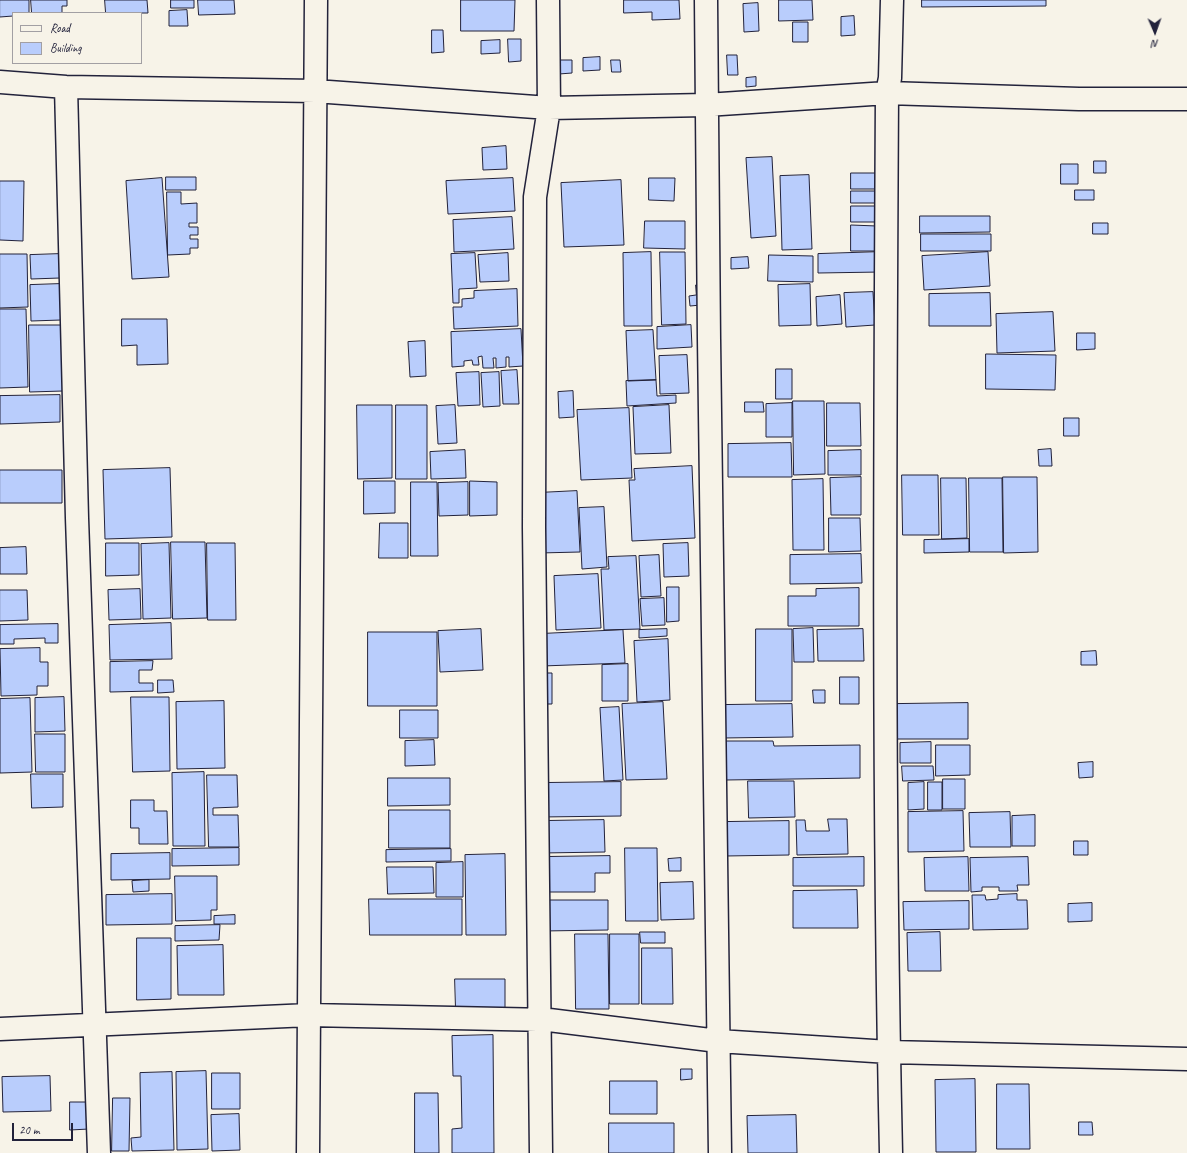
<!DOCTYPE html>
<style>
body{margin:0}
#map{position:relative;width:1187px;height:1153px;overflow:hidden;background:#f7f3e8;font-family:Caveat,sans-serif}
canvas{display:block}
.legend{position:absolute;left:12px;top:12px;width:130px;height:52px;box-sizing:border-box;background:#f7f3e8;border:1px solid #a29fa3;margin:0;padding:5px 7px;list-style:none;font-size:12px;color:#22223b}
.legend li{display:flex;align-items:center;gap:8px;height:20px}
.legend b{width:20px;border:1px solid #a29fa3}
.north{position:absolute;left:1135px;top:12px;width:40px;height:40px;-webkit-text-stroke:3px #f7f3e8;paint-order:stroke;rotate:178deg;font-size:11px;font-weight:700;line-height:16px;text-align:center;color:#22223b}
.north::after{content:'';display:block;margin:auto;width:14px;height:18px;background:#22223b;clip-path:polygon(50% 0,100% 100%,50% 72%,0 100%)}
.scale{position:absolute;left:12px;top:1123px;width:61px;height:18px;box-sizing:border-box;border:2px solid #22223b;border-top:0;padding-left:5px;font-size:12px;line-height:14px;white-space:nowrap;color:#22223b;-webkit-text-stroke:3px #f7f3e8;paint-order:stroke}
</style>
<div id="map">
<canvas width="1187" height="1153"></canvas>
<ul class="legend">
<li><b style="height:5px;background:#f7f3e8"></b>Road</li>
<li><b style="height:11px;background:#b9cdfc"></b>Building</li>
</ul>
<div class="north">N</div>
<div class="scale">20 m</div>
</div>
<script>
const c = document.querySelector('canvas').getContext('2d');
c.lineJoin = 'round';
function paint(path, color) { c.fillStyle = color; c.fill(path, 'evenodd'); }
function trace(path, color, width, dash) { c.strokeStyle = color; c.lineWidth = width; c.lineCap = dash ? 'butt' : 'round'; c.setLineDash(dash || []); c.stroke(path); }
const building = new Path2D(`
 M 0,0 L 29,0 L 29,13 L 13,13 L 13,16 L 0,17 Z
 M 31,0 L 67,0 L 67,6 L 62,6 L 62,13 L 32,13 Z
 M 105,0 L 147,0 L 148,13 L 106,13 Z
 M 171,0 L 194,0 L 194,8 L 171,8 Z
 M 198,0 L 234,0 L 235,14 L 199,15 Z
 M 461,0 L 515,0 L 514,31 L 461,31 Z
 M 624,0 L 679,0 L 680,19 L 652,20 L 652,12 L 624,13 Z
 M 779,0 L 812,0 L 813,20 L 779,21 Z
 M 922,0 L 1046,0 L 1046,6 L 922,7 Z
 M 758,3 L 759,31 L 744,32 L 743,4 Z
 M 187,10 L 188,26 L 169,26 L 169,11 Z
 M 854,16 L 855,35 L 841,36 L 841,17 Z
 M 793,22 L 808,22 L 808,42 L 793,42 Z
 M 432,30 L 443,30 L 444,52 L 432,53 Z
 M 508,39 L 521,39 L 521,61 L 509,62 Z
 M 500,40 L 500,53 L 481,54 L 481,41 Z
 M 727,55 L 737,55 L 738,75 L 728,75 Z
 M 600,57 L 600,70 L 583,71 L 583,58 Z
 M 559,60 L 572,60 L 572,73 L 559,74 Z
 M 611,60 L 620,60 L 621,72 L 612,72 Z
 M 756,77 L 756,86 L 746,87 L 746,78 Z
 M 506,146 L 507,169 L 483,170 L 482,148 Z
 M 772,157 L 776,236 L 751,238 L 746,158 Z
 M 1094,161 L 1106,161 L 1106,173 L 1094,173 Z
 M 1061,164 L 1078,164 L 1078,184 L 1061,184 Z
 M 851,173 L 878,173 L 878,189 L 851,189 Z
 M 809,175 L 812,249 L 782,250 L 780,176 Z
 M 166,177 L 196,177 L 196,190 L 166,190 Z
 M 162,178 L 169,277 L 132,279 L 126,181 Z
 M 513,178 L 515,211 L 448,214 L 446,181 Z
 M 649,178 L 675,178 L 674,201 L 649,200 Z
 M 621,180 L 624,245 L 564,247 L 561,183 Z
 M 0,181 L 24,181 L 23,241 L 0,240 Z
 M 1075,190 L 1094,190 L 1094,200 L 1075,200 Z
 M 851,191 L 878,191 L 878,203 L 851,203 Z
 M 167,192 L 181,192 L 181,204 L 197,203 L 197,223 L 189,223 L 189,227 L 198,227 L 198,235 L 190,235 L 190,239 L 198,239 L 198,248 L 190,248 L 190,254 L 168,255 Z
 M 851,206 L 878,206 L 878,222 L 851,222 Z
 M 920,216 L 990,216 L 990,232 L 920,233 Z
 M 512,217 L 514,249 L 454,252 L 453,220 Z
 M 645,221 L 685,221 L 685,249 L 644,248 Z
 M 1093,223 L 1108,223 L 1108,234 L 1093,234 Z
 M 851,225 L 877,226 L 877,251 L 851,251 Z
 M 921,234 L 991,234 L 991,251 L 921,251 Z
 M 651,252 L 652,326 L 624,326 L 623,253 Z
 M 660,252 L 685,252 L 686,324 L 662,325 Z
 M 880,252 L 881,272 L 818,273 L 818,254 Z
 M 988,252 L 990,286 L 924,290 L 922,256 Z
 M 475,253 L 477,288 L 459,289 L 459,303 L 453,303 L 451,254 Z
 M 508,253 L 509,281 L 480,282 L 478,255 Z
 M 0,254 L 27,254 L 28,307 L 0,308 Z
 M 60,254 L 60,278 L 31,279 L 30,255 Z
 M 769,255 L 813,256 L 813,282 L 768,281 Z
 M 748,257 L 749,268 L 731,269 L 731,258 Z
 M 60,284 L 61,320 L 31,321 L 30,285 Z
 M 810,284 L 811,325 L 779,326 L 778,285 Z
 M 696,285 L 700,285 L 701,305 L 690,306 L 689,296 L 696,295 Z
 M 517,289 L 518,326 L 454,329 L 453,307 L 462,307 L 462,299 L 474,298 L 474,291 Z
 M 873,292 L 875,325 L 846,327 L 844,293 Z
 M 990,293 L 991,326 L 929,326 L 929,294 Z
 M 840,295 L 842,324 L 817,326 L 816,297 Z
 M 0,309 L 26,309 L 28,387 L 0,388 Z
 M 1053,312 L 1055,351 L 997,353 L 996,314 Z
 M 122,319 L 167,319 L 168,364 L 137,365 L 137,345 L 122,346 Z
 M 29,325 L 62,325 L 63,391 L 30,392 Z
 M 691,325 L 692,347 L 657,349 L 657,327 Z
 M 521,329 L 523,366 L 509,367 L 509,357 L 506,357 L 506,367 L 496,368 L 496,358 L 493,358 L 494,368 L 483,368 L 482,356 L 478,357 L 479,365 L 473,365 L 472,360 L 464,361 L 464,366 L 452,367 L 451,332 Z
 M 653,330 L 656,380 L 628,381 L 626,331 Z
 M 1077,333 L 1095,333 L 1095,349 L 1077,350 Z
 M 425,341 L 426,376 L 410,377 L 408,342 Z
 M 986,354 L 1056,355 L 1055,390 L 986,389 Z
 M 687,355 L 689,393 L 660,394 L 659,356 Z
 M 776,369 L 792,369 L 792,399 L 776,399 Z
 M 517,370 L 519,404 L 503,404 L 501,371 Z
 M 479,372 L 480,405 L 458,406 L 456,373 Z
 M 499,372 L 500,406 L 483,407 L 481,373 Z
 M 656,380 L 657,396 L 676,395 L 676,403 L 627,406 L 626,381 Z
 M 573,391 L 574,417 L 559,418 L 558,392 Z
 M 60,395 L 60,422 L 0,424 L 0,396 Z
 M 793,401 L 824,401 L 825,474 L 794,475 Z
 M 745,402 L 763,402 L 764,412 L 745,412 Z
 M 792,403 L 792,437 L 766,437 L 766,404 Z
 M 827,403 L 860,403 L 861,446 L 827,446 Z
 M 357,405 L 392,405 L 392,478 L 358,479 Z
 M 396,405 L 427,405 L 427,479 L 396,479 Z
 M 455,405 L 457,443 L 438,444 L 436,406 Z
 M 669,405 L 671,453 L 635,454 L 633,407 Z
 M 629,408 L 632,478 L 581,480 L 577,410 Z
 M 1064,418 L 1079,418 L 1079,436 L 1064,436 Z
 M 791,443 L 792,477 L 728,477 L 728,444 Z
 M 1051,449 L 1052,466 L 1039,466 L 1038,450 Z
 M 465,450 L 466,478 L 431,479 L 430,452 Z
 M 861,450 L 861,475 L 828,475 L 828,451 Z
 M 692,466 L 695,538 L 632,541 L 629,480 L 635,480 L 634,469 Z
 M 170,468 L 172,537 L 105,539 L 103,470 Z
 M 0,470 L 62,470 L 62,503 L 0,503 Z
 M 902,475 L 938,475 L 939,535 L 903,535 Z
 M 861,477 L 861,515 L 831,515 L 830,478 Z
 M 1003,477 L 1037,477 L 1038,552 L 1004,553 Z
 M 941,478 L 966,478 L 967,538 L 942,539 Z
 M 969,478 L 1002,478 L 1003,552 L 970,552 Z
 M 823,479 L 824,550 L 793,550 L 792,480 Z
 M 364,481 L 395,481 L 395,513 L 364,514 Z
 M 470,481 L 497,482 L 497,515 L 470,516 Z
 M 411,482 L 437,482 L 438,556 L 411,556 Z
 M 468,482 L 468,515 L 439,516 L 438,483 Z
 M 577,491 L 580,552 L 539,553 L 537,493 Z
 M 604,507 L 607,567 L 582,569 L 579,508 Z
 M 829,518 L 860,518 L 861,551 L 829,552 Z
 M 380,523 L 408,523 L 408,558 L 379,558 Z
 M 969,539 L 969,552 L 924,553 L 924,540 Z
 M 171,542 L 205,542 L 207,618 L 173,619 Z
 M 106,543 L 139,543 L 139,575 L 106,576 Z
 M 169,543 L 171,618 L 143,619 L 141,544 Z
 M 207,543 L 235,543 L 236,620 L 208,620 Z
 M 688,543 L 689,576 L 664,577 L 663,544 Z
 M 26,547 L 27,574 L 0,574 L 0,548 Z
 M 861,554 L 862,583 L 790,584 L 790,555 Z
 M 659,555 L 661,596 L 641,597 L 639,556 Z
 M 636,556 L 640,629 L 604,630 L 601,569 L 609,569 L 608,557 Z
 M 598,574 L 601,628 L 556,630 L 554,576 Z
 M 667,587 L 679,587 L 679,621 L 667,622 Z
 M 859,588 L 859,626 L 788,626 L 788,596 L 816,596 L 816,589 Z
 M 140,589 L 141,619 L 109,620 L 108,590 Z
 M 0,590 L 27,590 L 28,620 L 0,621 Z
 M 664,598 L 665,625 L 642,626 L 640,599 Z
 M 171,623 L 172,659 L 110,660 L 109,625 Z
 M 58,624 L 58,643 L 45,643 L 45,638 L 14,639 L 14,644 L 0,644 L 0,625 Z
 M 813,628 L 814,662 L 794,662 L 793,629 Z
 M 481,629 L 483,670 L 440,672 L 438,631 Z
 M 667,629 L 667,636 L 639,638 L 639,630 Z
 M 756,629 L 792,629 L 792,701 L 756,701 Z
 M 863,629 L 864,661 L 818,661 L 817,630 Z
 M 623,630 L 625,663 L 542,666 L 540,634 Z
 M 368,632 L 437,632 L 437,706 L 368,706 Z
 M 668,639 L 670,700 L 637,702 L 634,641 Z
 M 40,648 L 40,662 L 48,662 L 48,686 L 37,686 L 37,695 L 1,696 L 0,649 Z
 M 1096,651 L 1097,665 L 1081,665 L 1081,652 Z
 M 153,661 L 152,670 L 139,670 L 139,683 L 153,683 L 153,691 L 110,692 L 110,662 Z
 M 628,664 L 628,701 L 602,701 L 602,665 Z
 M 538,673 L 552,673 L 552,704 L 538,704 Z
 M 840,677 L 859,677 L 859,704 L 840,704 Z
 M 158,680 L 173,680 L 174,692 L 158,693 Z
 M 813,690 L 825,690 L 825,703 L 814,703 Z
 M 64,697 L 65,731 L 35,732 L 35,698 Z
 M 131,697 L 169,697 L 170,771 L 133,772 Z
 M 30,698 L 32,772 L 0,773 L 0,699 Z
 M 224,701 L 225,768 L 177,769 L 176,702 Z
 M 663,702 L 667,779 L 626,780 L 622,704 Z
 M 968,703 L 968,739 L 897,739 L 896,704 Z
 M 792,704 L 793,737 L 722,738 L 722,705 Z
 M 619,707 L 623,780 L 604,781 L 600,708 Z
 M 400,710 L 438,710 L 438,738 L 400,738 Z
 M 35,734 L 65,734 L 65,772 L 36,772 Z
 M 434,740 L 435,765 L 405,766 L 405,741 Z
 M 726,741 L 773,741 L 774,746 L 860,745 L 860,778 L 726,780 Z
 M 931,742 L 931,763 L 900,763 L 900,743 Z
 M 936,745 L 970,745 L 970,775 L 936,776 Z
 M 1093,762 L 1093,777 L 1079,778 L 1078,763 Z
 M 902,766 L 933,766 L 934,780 L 903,781 Z
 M 204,772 L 205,846 L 173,846 L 172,773 Z
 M 31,774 L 63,774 L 63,807 L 32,808 Z
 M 207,775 L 237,775 L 238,807 L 213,808 L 213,815 L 238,815 L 239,847 L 209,847 Z
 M 388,778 L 450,778 L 450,805 L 388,806 Z
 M 943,779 L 965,779 L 965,809 L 943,809 Z
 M 748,781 L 794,781 L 795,817 L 749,818 Z
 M 621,782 L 621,816 L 540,817 L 540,783 Z
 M 924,782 L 924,809 L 908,810 L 908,783 Z
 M 928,782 L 942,782 L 942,810 L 928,810 Z
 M 131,800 L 154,800 L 154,811 L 167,811 L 168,844 L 139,844 L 139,828 L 131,828 Z
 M 389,810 L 450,810 L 450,848 L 389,848 Z
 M 963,811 L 964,851 L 908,852 L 908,812 Z
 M 1010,812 L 1011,847 L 970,847 L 969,813 Z
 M 1035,815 L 1035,846 L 1012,846 L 1012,816 Z
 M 828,819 L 847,819 L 848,854 L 797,855 L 796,820 L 805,820 L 806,831 L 829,831 Z
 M 604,820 L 605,852 L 542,853 L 542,821 Z
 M 789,821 L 789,855 L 725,856 L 724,822 Z
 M 1074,841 L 1088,841 L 1088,855 L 1074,855 Z
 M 239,848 L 239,865 L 172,866 L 172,849 Z
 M 625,848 L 657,848 L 658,921 L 626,921 Z
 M 451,849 L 451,861 L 386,862 L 386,850 Z
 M 170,853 L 170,879 L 111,880 L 111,854 Z
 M 505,854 L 506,935 L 466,935 L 465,855 Z
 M 610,856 L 610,873 L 595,873 L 595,892 L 542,892 L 542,857 Z
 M 864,857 L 864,886 L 793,886 L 793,858 Z
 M 968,857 L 969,891 L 925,891 L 924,858 Z
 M 1028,857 L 1029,885 L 1017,885 L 1018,891 L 999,891 L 999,887 L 982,887 L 982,891 L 971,892 L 970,858 Z
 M 681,858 L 681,871 L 669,871 L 668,859 Z
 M 463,862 L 463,897 L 436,897 L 436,863 Z
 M 387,867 L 433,867 L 434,893 L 388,894 Z
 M 175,876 L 217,876 L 217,910 L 211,910 L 211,920 L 176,921 Z
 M 149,880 L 149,891 L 133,892 L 132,881 Z
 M 693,882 L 694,919 L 661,920 L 660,883 Z
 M 857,890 L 858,928 L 793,928 L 793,891 Z
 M 172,894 L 172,924 L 106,925 L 106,895 Z
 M 1017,894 L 1017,900 L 1027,900 L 1028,929 L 973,930 L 972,895 L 985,895 L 986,900 L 998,899 L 998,895 Z
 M 369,899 L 462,899 L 462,935 L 370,935 Z
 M 543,900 L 608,900 L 608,930 L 543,931 Z
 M 969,901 L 969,929 L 904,930 L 903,902 Z
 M 1092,903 L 1092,921 L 1068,922 L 1068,904 Z
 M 235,915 L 235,924 L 214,924 L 214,916 Z
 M 220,925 L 219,940 L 175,941 L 175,926 Z
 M 640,932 L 665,932 L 665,943 L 641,943 Z
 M 940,932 L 941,971 L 908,971 L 907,933 Z
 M 575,934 L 608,934 L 609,1009 L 576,1009 Z
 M 610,934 L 639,934 L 639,1004 L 610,1004 Z
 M 137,938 L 171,938 L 171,999 L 137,1000 Z
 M 223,945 L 224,995 L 178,995 L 177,946 Z
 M 642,948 L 672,948 L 673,1004 L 642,1004 Z
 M 455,979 L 505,979 L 505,1010 L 456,1011 Z
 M 493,1035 L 494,1153 L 452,1153 L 452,1129 L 462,1128 L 461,1076 L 453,1076 L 452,1036 Z
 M 681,1069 L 692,1069 L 692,1079 L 681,1080 Z
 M 206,1071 L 208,1149 L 177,1150 L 176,1072 Z
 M 172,1072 L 174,1150 L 132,1151 L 131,1138 L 141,1137 L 140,1073 Z
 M 212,1073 L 240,1073 L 240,1109 L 212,1109 Z
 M 50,1076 L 51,1111 L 3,1112 L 2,1077 Z
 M 975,1079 L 976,1152 L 936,1152 L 935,1080 Z
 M 610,1081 L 657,1081 L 657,1114 L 610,1114 Z
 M 997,1084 L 1029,1084 L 1030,1149 L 997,1149 Z
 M 415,1093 L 438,1093 L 439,1153 L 415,1153 Z
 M 113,1098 L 130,1098 L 129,1151 L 112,1151 Z
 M 70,1102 L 89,1102 L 89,1129 L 70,1130 Z
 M 239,1114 L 240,1150 L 212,1151 L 211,1115 Z
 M 796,1115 L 797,1153 L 748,1153 L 747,1116 Z
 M 1079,1122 L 1092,1122 L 1093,1135 L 1079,1135 Z
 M 609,1123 L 674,1123 L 674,1153 L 609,1153 Z`);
const minor = new Path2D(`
 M 706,0 L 709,339 L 720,1153
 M 0,82 L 66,87 L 315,91 L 549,108 L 706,105 L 887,93 L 1079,99 L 1187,99
 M 66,87 L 77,518 L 99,1153
 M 0,1029 L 309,1015 L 549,1020 L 718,1041 L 889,1052 L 1187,1059
 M 308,1153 L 316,0
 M 541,1153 L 534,527 L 535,197 L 549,108 L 548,0
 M 891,1153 C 883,800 885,446 887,93 L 890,78 L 892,0`);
paint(building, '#b9cdfc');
trace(building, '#22223b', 1);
trace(minor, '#22223b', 25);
trace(minor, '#f7f3e8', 22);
</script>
